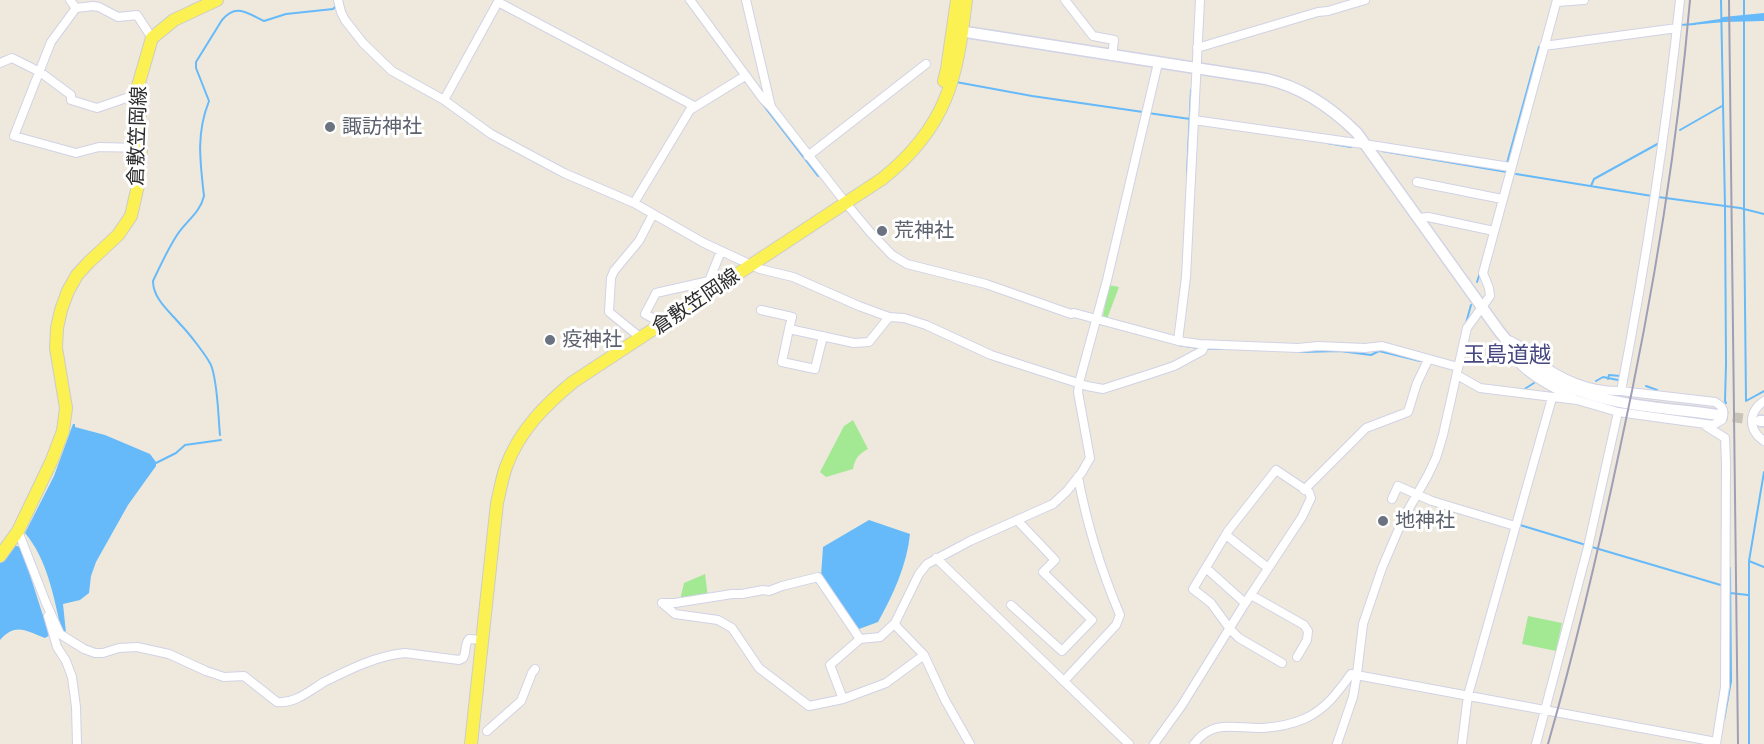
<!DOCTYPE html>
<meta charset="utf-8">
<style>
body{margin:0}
canvas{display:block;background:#eee9dc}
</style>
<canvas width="1764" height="744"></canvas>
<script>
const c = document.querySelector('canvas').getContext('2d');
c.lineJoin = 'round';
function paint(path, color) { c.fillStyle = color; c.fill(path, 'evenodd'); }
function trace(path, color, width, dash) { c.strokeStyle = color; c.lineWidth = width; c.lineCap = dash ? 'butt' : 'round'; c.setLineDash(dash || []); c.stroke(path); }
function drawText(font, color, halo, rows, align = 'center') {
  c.font = font + ' Cabin,"Noto Sans JP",sans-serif'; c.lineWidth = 6; c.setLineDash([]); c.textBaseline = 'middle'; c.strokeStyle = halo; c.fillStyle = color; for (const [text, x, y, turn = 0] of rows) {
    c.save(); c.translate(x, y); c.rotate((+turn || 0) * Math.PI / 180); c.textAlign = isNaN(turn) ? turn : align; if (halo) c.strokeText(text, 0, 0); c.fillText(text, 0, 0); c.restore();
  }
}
const green = new Path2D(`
 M 1109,285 L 1119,287 L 1107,319 L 1103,316 Z
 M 853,420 L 868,449 C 859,454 855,458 853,469 L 826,477 L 820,472 L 844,426 Z
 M 705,574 L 708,597 L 680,600 L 684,583 Z
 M 1528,616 L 1562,623 L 1556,651 L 1522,644 Z`);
const water = new Path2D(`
 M 1764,13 L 1764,21 L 1724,22 L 1692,25 L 1693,23 L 1720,19 L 1723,17 Z
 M 73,424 L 75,424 L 75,427 L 105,435 L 150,454 L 156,462 L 156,466 L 128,505 L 96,562 L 91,576 L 89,593 L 80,600 L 63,604 L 66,633 L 62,632 C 54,599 48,560 25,533 L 54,476 Z
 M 869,520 L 910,534 C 907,565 893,595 878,622 L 859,629 L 821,576 L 823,547 Z
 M 12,545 L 21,547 L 46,625 L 47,625 L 50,635 L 45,638 C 26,631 16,622 0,640 L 0,561 Z`);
const stream = new Path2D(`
 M 1721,0 L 1725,207 L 1726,364 L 1725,401 L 1726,403
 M 1744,0 L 1744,209 L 1746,401 L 1764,391
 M 1680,25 L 1695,24
 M 956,82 L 1032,96 L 1143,112
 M 761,102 L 818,176
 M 1148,113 L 1190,119
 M 1680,130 L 1722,106
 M 1327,143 L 1351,147
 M 1382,151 L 1507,172
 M 1507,163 L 1539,47 L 1541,46
 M 1187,174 L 1191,90
 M 1516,174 L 1652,196
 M 1591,186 L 1594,179 L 1661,142
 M 1658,197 L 1740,208 L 1764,214
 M 1477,282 L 1480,273
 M 1466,323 L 1471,305
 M 1178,345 L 1199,348
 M 1205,349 L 1223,349
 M 1300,352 L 1340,351 L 1371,355 L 1379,351 L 1420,361
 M 1608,379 L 1609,375 L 1620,376
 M 1596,381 L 1603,377 L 1618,380
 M 1646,386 L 1657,390
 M 1523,390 L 1534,383
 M 220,435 C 218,415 218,383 211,365 C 206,355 188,332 180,324 C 170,312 153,299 153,281 C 160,266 168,249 177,235 C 186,221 200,213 204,196 C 200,161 196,134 209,101 L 196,68 L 196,62 L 222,20 C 236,3 247,13 264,21 L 286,14 L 333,9 L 336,6
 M 156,463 L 176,453 L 185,445 L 221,440
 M 1520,525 L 1586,545
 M 1592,547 L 1724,586
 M 1749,561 L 1764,567
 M 1730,593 L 1748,595
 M 1724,720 L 1731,681 L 1730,568
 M 1749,744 L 1749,561 L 1764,472`);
const secondaryTunnel = new Path2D(`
 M 1718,415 L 1760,421`);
const street = new Path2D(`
 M 70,0 L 76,8
 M 338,0 L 341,12 L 345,20 L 363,43 L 392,71 L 444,100 L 491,134 L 564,173 L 634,203 L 704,243 L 760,269 L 793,277 L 859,306 L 889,317 L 904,318 L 926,325 L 991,355 L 1087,386 L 1103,389 L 1150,374 L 1174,366 L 1202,351 L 1205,345
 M 690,0 L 763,99 L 771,107 L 845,202 L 870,232 L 892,255 L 907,264 L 986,284 L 1071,314 L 1074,313 L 1178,341 L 1199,344 L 1298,348 L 1318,346 L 1365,348 L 1382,346 L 1458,367
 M 746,0 L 771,107
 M 1065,0 L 1093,36 L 1114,40 L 1112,56
 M 498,2 L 694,106
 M 1557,2 L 1584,0
 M 1544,46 L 1677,28
 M 1197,48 L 1318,12 L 1328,11 L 1365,0
 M 0,63 L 12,58 L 40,72 L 71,95 L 71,100 L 97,108 L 138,94
 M 444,100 L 499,0
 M 1194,120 L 1377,146 L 1510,167
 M 141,148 L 99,147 L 76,153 L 14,136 L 51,42 L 76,8 L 93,6 L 99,7 L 118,17 L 137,15 L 152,38
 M 808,156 L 926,64
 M 1417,182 L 1502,199
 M 634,203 L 690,110 L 745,76
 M 1419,218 L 1428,217 L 1494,231
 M 761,310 L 792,317 L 789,329 L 854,343 L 869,342 L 889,317
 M 656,320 L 645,314 L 656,293 L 709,281 L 721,251
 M 789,329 L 782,362 L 815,369 L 823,336
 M 641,338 L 609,312 L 611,278 L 614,271 L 639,241 L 653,214
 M 1178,341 L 1186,277 L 1200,0
 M 1457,375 L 1480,388 L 1577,400 L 1618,412 L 1713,425 L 1722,420 C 1725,412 1723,406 1715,402 L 1621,391 C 1590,392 1560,379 1536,360 C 1526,352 1519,342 1505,339 C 1512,369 1551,387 1577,400
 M 1621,391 C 1646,262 1666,131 1680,0
 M 1764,401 C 1748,412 1748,430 1764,441
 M 1706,426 L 1725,438 L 1726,463 L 1725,687 L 1716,744
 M 1304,490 L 1366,428 L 1408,412 L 1417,383 L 1428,360
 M 1392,499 L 1398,486 L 1432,501 L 1515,526
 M 18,531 L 46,603 L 60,634 L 84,649 L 95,653 L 103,653 L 119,648 L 137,647 L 169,654 L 206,671 L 224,677 L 244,676 L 277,702 C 295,704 309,691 324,682 C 348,670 378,655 405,653 L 459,660 L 463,658 C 467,652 464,644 469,639 L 483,640
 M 1226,535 L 1268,568
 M 936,558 L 1129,744
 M 1206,568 L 1245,603
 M 1251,595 L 1304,625 L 1308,631 L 1307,640 L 1297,657
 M 662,603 L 675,603 L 732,594 L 742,594 L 763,590 L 769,591 L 782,586 L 818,577 L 860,639 L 880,637 L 895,623 L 919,574 L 927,564 L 970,541 L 1053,504 L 1067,491 L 1082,472 L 1090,458 L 1078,392 L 1080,379 L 1107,280 L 1158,63
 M 662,603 L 675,614 L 718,620 L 732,628 L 759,668 L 809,706 L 843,699 L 886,683 L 924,655
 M 1011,605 L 1062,651 L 1092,620 L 1043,572 L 1055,560 L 1017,520
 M 48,616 L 57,647 L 66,661 L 72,677 L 76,707 L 77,744
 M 895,623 L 897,627 L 924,655 L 945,700 L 970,744
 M 1064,681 L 1116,625 L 1120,615 C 1101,570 1087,525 1078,477
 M 843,699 L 830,665 L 860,639
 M 487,731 L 521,701 L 532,673 L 535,669
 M 1154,744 L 1182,705 L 1244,605 L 1302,517 L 1311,498 L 1309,492 L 1276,470 L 1228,531 L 1193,589 L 1211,603 L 1230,629 L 1239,638 L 1282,663
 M 1194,744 C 1213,718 1236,729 1263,728 C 1277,727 1292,724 1304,719 C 1326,709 1338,692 1351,674 L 1716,742
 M 1337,744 L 1353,697 L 1357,674 L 1363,624 L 1382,568 L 1403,519 L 1428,475 L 1436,458 L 1443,435 L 1467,328 L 1490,296 L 1489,288 L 1483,273 L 1557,0
 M 1462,744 L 1468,695 L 1552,398
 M 1536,744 L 1588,547 L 1618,412`);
const secondary = new Path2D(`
 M 953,30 L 1266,79 C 1302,87 1331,107 1357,133 L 1499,331 C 1557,407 1631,403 1718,415
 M 1760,421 L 1764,421`);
const primary = new Path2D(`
 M 944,81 L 947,69 L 957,0
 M 0,556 L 18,531 L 52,460 L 63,431 L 66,408 L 56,348 L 57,328 L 61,310 L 68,291 L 77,275 L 89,262 L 118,235 L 131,216 L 139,181 L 141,148 L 138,86 L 152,38 L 174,20 L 217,0
 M 471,744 L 497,503 C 500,491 502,478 506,467 C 519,431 545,405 573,382 L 882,179 C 947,127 957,79 966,0`);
const rail = new Path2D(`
 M 1729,0 L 1738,744
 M 1548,744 C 1576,646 1599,548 1620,448 C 1652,301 1677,151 1690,0`);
const markers = [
 [330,127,6,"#6b7280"],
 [882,231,6,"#6b7280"],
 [550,340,6,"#6b7280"],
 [1383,521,6,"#6b7280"]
];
const worshipNames = [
 ["諏訪神社",342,127],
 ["荒神社",894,231],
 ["疫神社",562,340],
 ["地神社",1395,521]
];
const streetNames = [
 ["倉敷笠岡線",138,136,-88],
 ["倉敷笠岡線",696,302,-34]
];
const quarterNames = [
 ["玉島道越",1507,356]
];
paint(green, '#a3e994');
paint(water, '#66baf9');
trace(stream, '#66baf9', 2);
trace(secondaryTunnel, '#c7c3b9', 10, [10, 5]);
trace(street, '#d1d2e5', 10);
trace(secondary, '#d1d2e5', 13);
trace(primary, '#ccc', 14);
trace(street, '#fff', 8);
trace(secondary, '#fff', 10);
trace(primary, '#fcf153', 12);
trace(rail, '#9f9eb7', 2);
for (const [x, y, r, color] of markers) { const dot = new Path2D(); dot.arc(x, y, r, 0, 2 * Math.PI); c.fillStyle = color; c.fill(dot); trace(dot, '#fff', 2); }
drawText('20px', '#5b616d', '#fff', worshipNames, 'left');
drawText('20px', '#2b2b2b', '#fff', streetNames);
drawText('22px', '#474880', '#fff', quarterNames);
</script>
